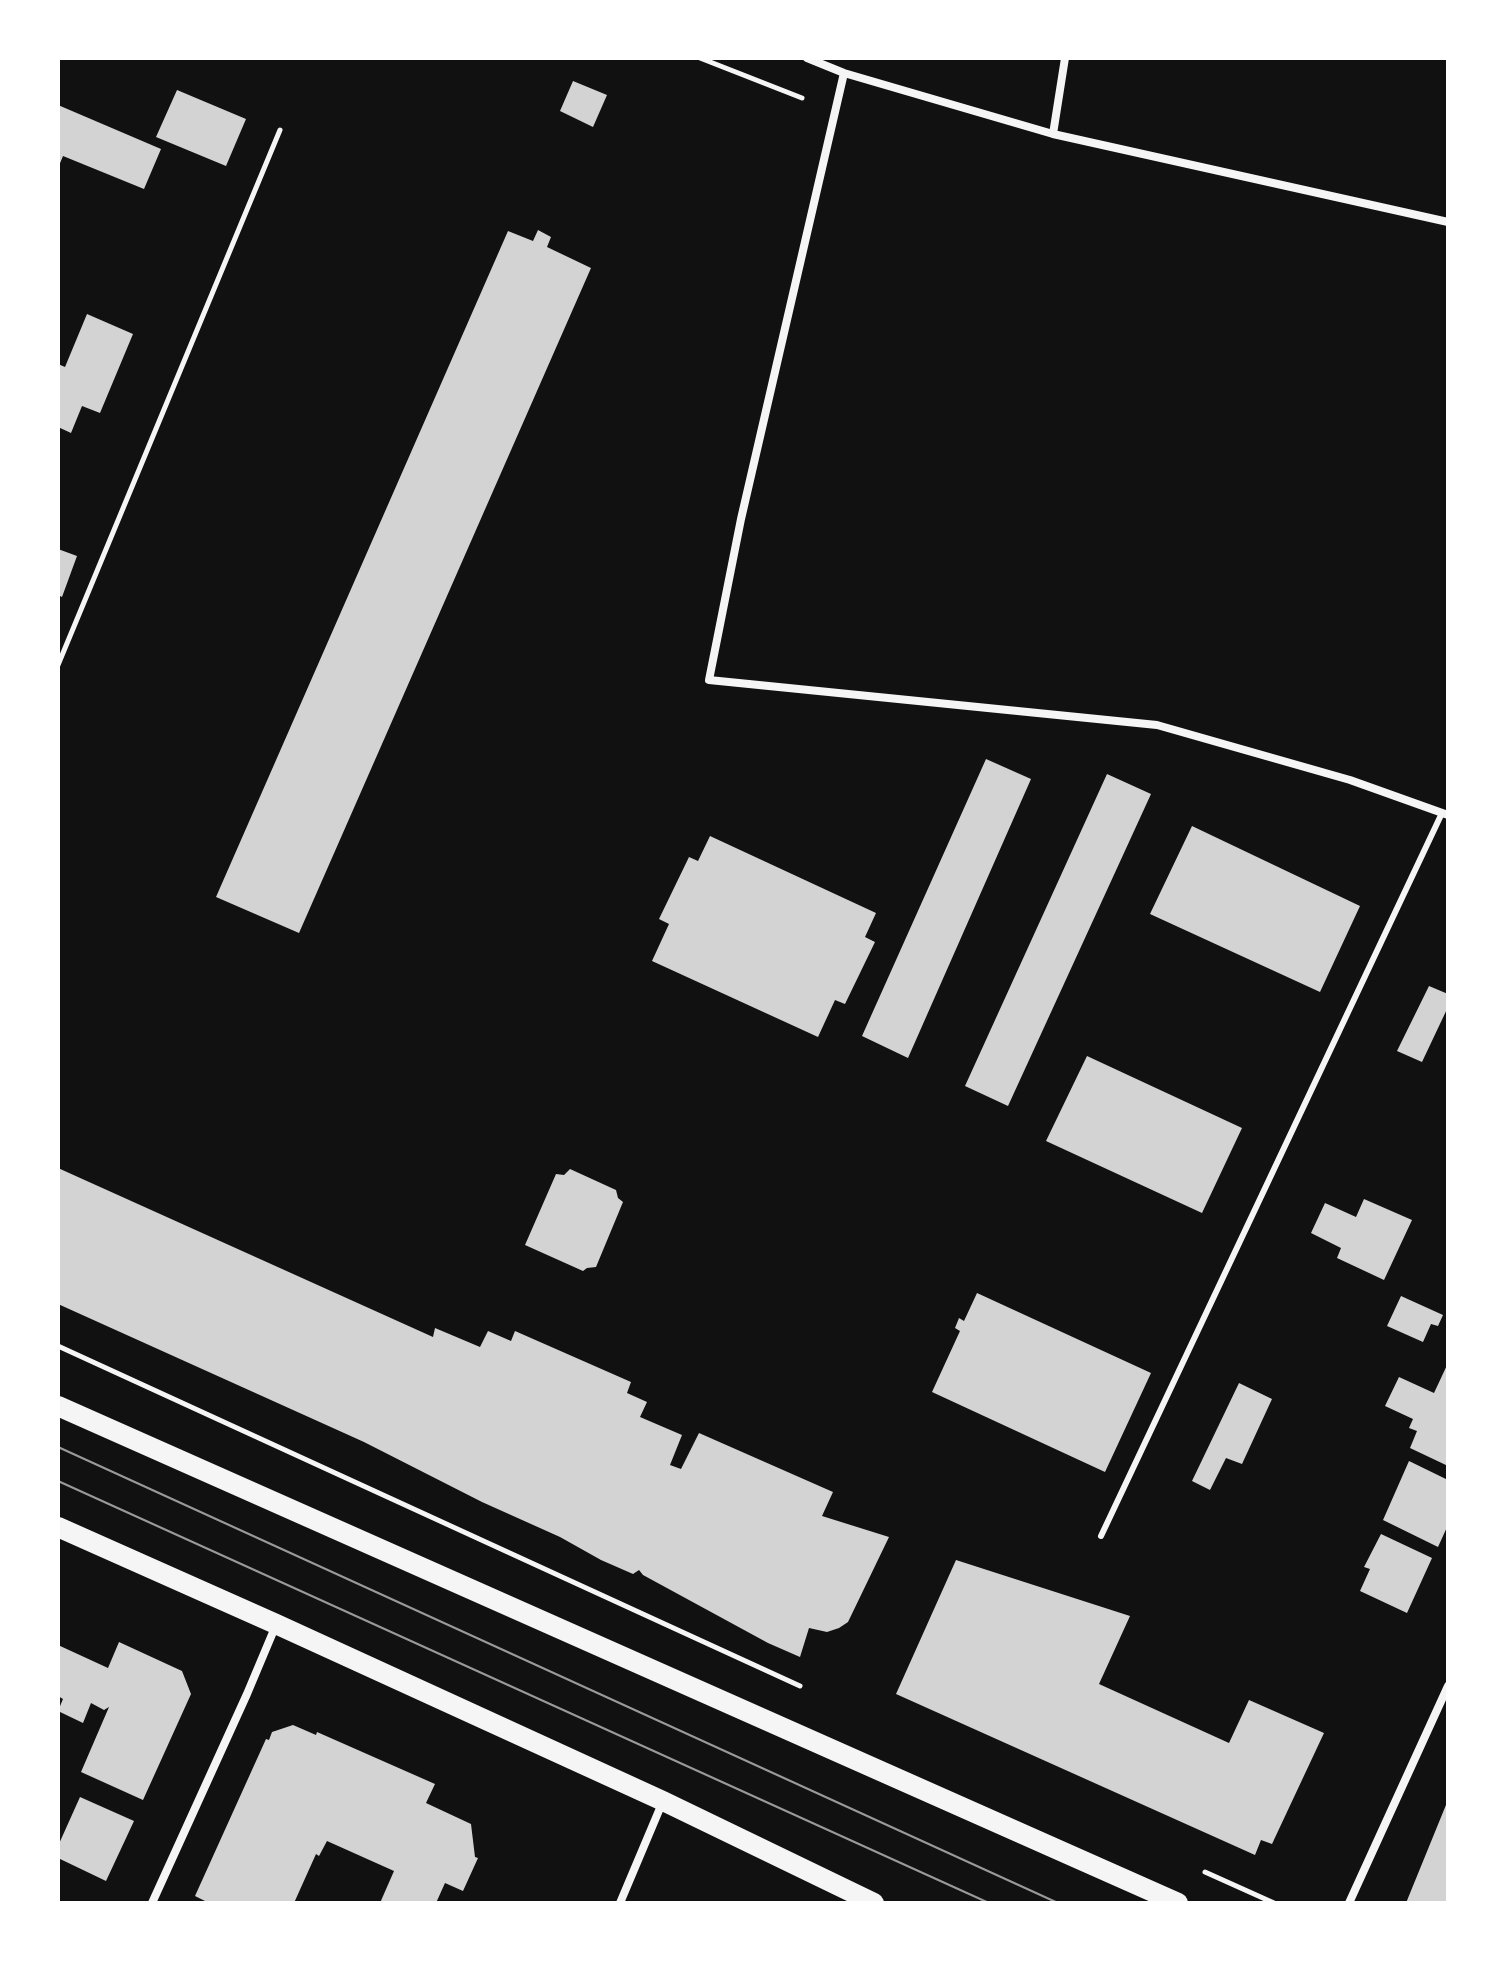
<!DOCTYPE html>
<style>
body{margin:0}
#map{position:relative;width:1506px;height:1961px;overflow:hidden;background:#111;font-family:Montserrat,sans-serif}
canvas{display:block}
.frame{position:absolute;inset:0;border:60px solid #fff;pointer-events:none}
</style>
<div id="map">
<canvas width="1506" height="1961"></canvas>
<div class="frame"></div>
</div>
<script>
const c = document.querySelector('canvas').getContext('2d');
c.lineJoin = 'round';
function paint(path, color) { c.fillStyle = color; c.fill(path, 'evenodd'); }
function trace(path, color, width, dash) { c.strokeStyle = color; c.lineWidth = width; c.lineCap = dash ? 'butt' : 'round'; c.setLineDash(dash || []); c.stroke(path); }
const building = new Path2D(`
 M 573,81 L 607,95 L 593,127 L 560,111 Z
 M 177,90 L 246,119 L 226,166 L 156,137 Z
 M 58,105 L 161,149 L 144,189 L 63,156 L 58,168 Z
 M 538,230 L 551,237 L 547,247 L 591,268 L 299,933 L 216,897 L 508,231 L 533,241 Z
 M 87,314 L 133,334 L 100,413 L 82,406 L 71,433 L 58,427 L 58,364 L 65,367 Z
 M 58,549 L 77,556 L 62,597 L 58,595 Z
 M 986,759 L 1031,779 L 908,1058 L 862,1036 Z
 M 1107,774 L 1151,794 L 1008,1106 L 965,1086 Z
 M 1192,826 L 1360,906 L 1320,992 L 1150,914 Z
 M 710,836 L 876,913 L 865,937 L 875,942 L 845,1004 L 835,1000 L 818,1037 L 652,961 L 669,924 L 659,919 L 689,857 L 698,861 Z
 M 1429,986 L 1448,994 L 1448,1007 L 1422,1062 L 1397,1051 Z
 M 1087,1056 L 1242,1128 L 1202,1213 L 1046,1141 Z
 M 58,1168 L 433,1337 L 435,1328 L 480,1347 L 488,1331 L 511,1341 L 515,1331 L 631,1382 L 627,1393 L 647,1402 L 640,1417 L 682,1435 L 670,1465 L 681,1469 L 699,1433 L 833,1492 L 822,1516 L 889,1537 L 848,1622 L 839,1628 L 827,1632 L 809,1628 L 800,1657 L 768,1643 L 643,1575 L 639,1570 L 633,1574 L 601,1560 L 560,1537 L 482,1502 L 364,1442 L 58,1304 Z
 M 570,1169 L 616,1190 L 618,1198 L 623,1202 L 596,1267 L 587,1268 L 583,1271 L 525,1245 L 556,1174 L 564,1175 Z
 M 1364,1199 L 1412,1220 L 1384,1280 L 1337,1258 L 1341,1248 L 1311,1233 L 1325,1203 L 1356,1217 Z
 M 977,1293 L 1151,1373 L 1105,1472 L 932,1392 L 960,1331 L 955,1328 L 959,1318 L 964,1321 Z
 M 1401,1296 L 1443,1315 L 1438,1326 L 1431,1324 L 1423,1342 L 1387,1326 Z
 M 1448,1363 L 1448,1466 L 1410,1448 L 1417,1431 L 1409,1428 L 1413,1419 L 1385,1406 L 1399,1377 L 1434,1393 Z
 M 1239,1383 L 1272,1399 L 1242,1464 L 1226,1458 L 1210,1490 L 1192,1481 Z
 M 1409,1461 L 1448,1480 L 1448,1525 L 1438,1547 L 1383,1520 Z
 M 1381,1534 L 1432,1558 L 1407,1613 L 1360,1591 L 1370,1569 L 1364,1567 Z
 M 956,1560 L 1130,1616 L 1099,1684 L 1229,1743 L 1249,1700 L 1324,1733 L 1272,1844 L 1261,1840 L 1255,1855 L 896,1694 Z
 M 119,1642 L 182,1671 L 191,1694 L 143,1800 L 81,1772 L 109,1707 L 104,1710 L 91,1703 L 83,1723 L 58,1711 L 63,1699 L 58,1696 L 58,1645 L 108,1668 Z
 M 293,1725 L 316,1735 L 317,1732 L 435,1784 L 426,1803 L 471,1824 L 475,1857 L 478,1858 L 463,1891 L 445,1883 L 436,1903 L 380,1903 L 394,1871 L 327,1841 L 319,1856 L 316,1854 L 294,1903 L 209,1903 L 195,1896 L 266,1739 L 269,1740 L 272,1732 Z
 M 80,1797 L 134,1821 L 106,1881 L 58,1858 L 58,1846 Z
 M 1448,1800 L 1448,1903 L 1406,1903 Z`);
const path = new Path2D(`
 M 700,58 L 802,98
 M 58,665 L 280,130
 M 58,1346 L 800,1686
 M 1205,1872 L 1274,1903`);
const service = new Path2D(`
 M 1101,1536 L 1442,813`);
const minor = new Path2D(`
 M 807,58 L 844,73 L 1053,134 L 1448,222
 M 844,73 L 741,519 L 709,680 L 1157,725 L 1350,780 L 1448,815
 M 1053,134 L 1065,58
 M 152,1903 L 247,1694 L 276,1625
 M 620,1903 L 663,1801
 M 1349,1903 L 1448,1686`);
const primary = new Path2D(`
 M 58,1406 L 1178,1903
 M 58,1527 L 276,1624 L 663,1801 L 874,1903`);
const tram = new Path2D(`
 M 58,1447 L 1058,1903
 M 58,1481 L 989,1903`);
paint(building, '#d3d3d3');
trace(path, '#f5f5f5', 5);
trace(service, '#f5f5f5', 6);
trace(minor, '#f5f5f5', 8);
trace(primary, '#f5f5f5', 20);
trace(tram, '#9a9a9a', 2);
</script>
